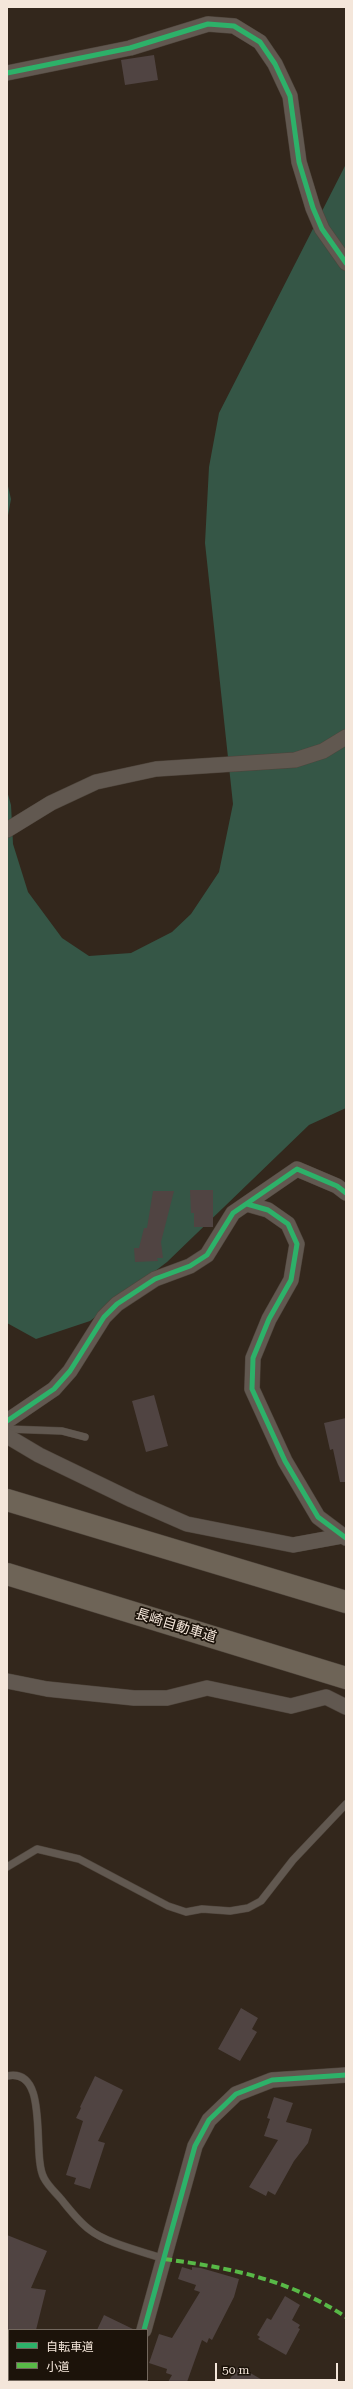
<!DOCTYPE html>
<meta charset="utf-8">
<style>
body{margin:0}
#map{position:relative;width:353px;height:2389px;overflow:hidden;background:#33271c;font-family:"Roboto Serif","Noto Sans JP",serif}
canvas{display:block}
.frame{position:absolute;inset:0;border:8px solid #f4e6da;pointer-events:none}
.legend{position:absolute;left:8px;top:2329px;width:140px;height:52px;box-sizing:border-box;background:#1c130a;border:1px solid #72675d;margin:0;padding:5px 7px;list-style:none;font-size:12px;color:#f4e6da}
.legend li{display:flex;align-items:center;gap:8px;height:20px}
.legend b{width:20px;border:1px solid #72675d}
.scale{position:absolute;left:215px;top:2363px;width:123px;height:18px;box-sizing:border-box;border:2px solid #f4e6da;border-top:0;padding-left:5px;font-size:12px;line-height:14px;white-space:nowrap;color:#f4e6da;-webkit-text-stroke:3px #1c130a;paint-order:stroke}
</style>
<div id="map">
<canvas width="353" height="2389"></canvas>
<div class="frame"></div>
<ul class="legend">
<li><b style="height:5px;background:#2db169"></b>自転車道</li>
<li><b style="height:5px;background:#58b947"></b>小道</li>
</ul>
<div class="scale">50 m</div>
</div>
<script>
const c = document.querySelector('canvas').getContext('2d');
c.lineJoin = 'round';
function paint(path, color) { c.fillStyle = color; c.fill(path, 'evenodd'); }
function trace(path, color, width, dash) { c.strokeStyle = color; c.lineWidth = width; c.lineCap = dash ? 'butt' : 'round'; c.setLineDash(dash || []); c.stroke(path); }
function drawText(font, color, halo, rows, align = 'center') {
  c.font = font + ' "Roboto Serif","Noto Sans JP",serif'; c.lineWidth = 3.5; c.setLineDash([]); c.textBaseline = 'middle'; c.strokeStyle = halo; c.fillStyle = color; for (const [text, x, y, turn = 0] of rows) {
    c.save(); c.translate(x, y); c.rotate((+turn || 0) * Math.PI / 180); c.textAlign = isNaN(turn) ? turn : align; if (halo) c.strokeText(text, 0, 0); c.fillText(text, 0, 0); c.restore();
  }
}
const green = new Path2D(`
 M 346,164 L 346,1108 L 309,1125 L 167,1262 L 90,1321 L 36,1339 L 7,1323 L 7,791 L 11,805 L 13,844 L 28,892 L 62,938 L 89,956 L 131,953 L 172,932 L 191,914 L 219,872 L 233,804 L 205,543 L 209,467 L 219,413 Z
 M 7,482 L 11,499 L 7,521 Z`);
const building = new Path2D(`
 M 154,55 L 158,80 L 125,85 L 121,60 Z
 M 190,1190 L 213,1190 L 213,1227 L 194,1227 L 194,1213 L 191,1213 Z
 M 153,1191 L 174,1191 L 161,1242 L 163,1258 L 157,1258 L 158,1261 L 135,1262 L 134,1248 L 139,1248 L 144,1228 L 147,1228 Z
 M 154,1395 L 168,1446 L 146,1452 L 132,1401 Z
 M 346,1418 L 346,1482 L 340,1482 L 333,1449 L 330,1450 L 324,1423 Z
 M 241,2008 L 258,2018 L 252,2029 L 257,2032 L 240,2061 L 218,2049 Z
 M 95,2076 L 123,2090 L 98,2141 L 105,2143 L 90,2189 L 74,2184 L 76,2178 L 66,2175 L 83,2121 L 76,2118 L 81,2108 L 80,2107 Z
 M 274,2097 L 293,2103 L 286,2122 L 312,2129 L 308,2143 L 294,2161 L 275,2195 L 268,2191 L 266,2196 L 249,2187 L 278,2140 L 264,2136 L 270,2119 L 267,2118 Z
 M 7,2235 L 47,2251 L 31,2288 L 46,2290 L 36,2330 L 7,2330 Z
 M 182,2267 L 192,2270 L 192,2267 L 201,2268 L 239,2279 L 234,2297 L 212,2340 L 209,2338 L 207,2343 L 202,2340 L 187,2382 L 168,2382 L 172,2375 L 166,2373 L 167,2369 L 149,2363 L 159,2334 L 172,2338 L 200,2292 L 194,2290 L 196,2285 L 178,2279 Z
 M 285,2296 L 300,2305 L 292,2320 L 300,2325 L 298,2328 L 300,2329 L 286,2355 L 258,2339 L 260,2337 L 257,2335 L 267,2318 L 271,2320 Z
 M 104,2315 L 135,2330 L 97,2330 Z
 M 238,2366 L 266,2382 L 228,2382 Z`);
const lane = new Path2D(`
 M 7,1429 L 62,1431 L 85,1437
 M 7,1867 L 37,1849 L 79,1859 L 168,1906 L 186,1912 L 202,1909 L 230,1911 L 248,1908 L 261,1901 L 293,1860 L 346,1804
 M 7,2076 C 51,2067 31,2155 44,2178 C 48,2186 56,2193 61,2199 C 70,2210 79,2222 90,2230 C 106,2243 144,2252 164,2259
 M 7,2355 L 9,2356
 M 71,2380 L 77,2382`);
const street = new Path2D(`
 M 7,73 L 130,48 L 208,24 L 234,26 L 260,42 L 275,64 L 290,96 L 299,162 L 313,208 L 322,229 L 346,263
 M 7,830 L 51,803 L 96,782 L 156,769 L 295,760 L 323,751 L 346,737
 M 247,1204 L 268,1210 L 288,1224 L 297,1244 L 291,1280 L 269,1319 L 253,1358 L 252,1389 L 285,1461 L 318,1517 L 346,1538
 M 7,1421 L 54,1389 L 70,1371 L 104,1317 L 117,1304 L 155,1279 L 190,1266 L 207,1255 L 233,1213 L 297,1169 L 337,1186 L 346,1193
 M 7,1436 L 39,1455 L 132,1500 L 187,1524 L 293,1545 L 342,1536
 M 7,1681 L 47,1689 L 134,1698 L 167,1698 L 207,1688 L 291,1706 L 326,1697 L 346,1707
 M 144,2330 L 195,2146 L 209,2120 L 236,2094 L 272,2080 L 346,2075
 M 128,2382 L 128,2380`);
const highway = new Path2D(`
 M 7,1500 L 346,1602
 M 7,1574 L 346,1678`);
const quiet = new Path2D(`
 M 164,2259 C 231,2268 288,2279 346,2317`);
const cycleway = new Path2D(`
 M 7,73 L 130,48 L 208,24 L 234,26 L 260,42 L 275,64 L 290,96 L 299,162 L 313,208 L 322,229 L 346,263
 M 247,1204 L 268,1210 L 288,1224 L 297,1244 L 291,1280 L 269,1319 L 253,1358 L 252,1389 L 285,1461 L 318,1517 L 346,1538
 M 7,1421 L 54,1389 L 70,1371 L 104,1317 L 117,1304 L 155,1279 L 190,1266 L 207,1255 L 233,1213 L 297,1169 L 337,1186 L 346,1193
 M 144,2330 L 195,2146 L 209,2120 L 236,2094 L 272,2080 L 346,2075`);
const streetNames = [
 ["長崎自動車道",176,1626,17]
];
paint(green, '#355646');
paint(building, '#504442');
trace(lane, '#4e443b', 8);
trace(street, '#4e443b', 16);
trace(highway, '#4e443b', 23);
trace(lane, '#615850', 7);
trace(street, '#615850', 15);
trace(highway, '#6e6457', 22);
trace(quiet, '#58b947', 4, [8, 4]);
trace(cycleway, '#2db169', 5);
drawText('14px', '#f4e6da', '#1c130a', streetNames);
</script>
